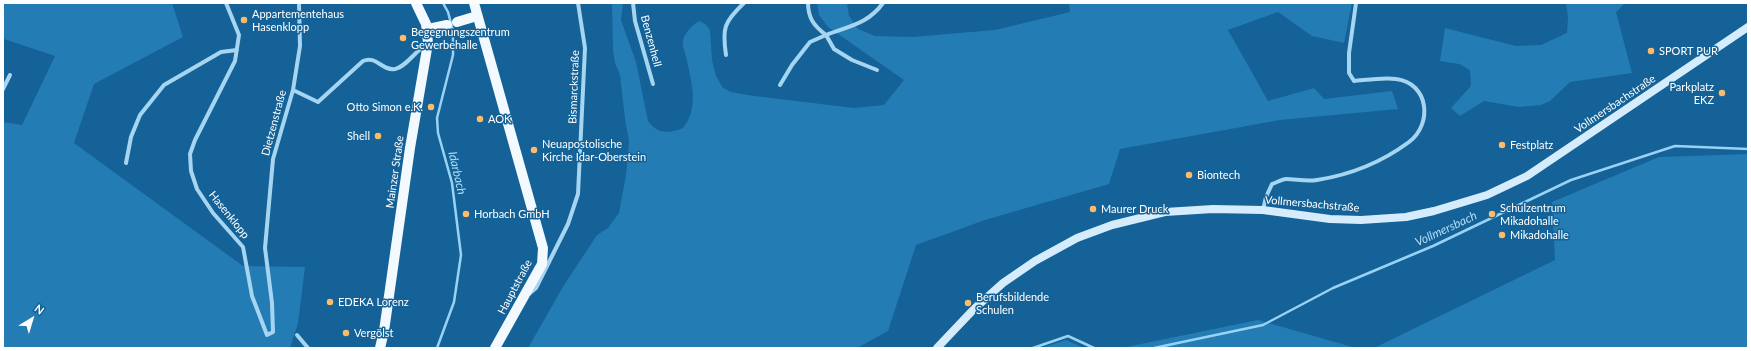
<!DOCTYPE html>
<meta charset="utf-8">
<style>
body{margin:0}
#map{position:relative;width:1751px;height:351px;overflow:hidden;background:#146297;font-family:Lato,sans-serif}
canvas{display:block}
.frame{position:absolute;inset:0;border:4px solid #fff;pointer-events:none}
.north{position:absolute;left:12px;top:299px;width:40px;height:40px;-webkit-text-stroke:3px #146297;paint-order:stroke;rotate:38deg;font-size:11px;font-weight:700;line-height:16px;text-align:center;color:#fff}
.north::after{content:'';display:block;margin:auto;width:14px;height:18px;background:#fff;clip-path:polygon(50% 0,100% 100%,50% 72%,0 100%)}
</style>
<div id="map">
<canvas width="1751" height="351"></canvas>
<div class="frame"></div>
<div class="north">N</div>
</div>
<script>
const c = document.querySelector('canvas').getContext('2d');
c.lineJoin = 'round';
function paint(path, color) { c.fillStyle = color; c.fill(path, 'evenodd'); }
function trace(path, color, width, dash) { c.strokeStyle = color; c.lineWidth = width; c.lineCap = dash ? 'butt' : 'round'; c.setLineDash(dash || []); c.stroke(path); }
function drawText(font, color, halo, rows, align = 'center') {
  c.font = font + ' Lato,sans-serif'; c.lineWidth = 3; c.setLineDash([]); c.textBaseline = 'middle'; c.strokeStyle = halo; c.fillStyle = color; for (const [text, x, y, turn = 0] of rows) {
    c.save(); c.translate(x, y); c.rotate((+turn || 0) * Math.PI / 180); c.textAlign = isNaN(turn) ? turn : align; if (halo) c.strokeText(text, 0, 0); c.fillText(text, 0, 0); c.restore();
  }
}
const green = new Path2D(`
 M 3,3 L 172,3 L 183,37 L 94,84 L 74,143 L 243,266 L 305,267 L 298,323 L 290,348 L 3,348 L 3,122 L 22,125 L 55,56 L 4,39 L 3,41 Z
 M 612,3 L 623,3 L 621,20 L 636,62 L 648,121 C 657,134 669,134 683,128 C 700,107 691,80 686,57 C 685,52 682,46 683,42 C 683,34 693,24 699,21 L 705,24 L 710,30 L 712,60 L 716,76 L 723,88 L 731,92 L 754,96 L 854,108 L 884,105 L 904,80 L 828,27 L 819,15 L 817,3 L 847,3 L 849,16 L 858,29 L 875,36 L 912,37 L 995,30 L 1070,12 L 1069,3 L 1352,3 L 1344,43 L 1312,36 L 1278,12 L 1228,30 L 1268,101 L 1314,88 L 1324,99 L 1392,91 L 1398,109 L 1280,120 L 1120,149 L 1109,184 L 985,220 L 916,245 L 888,331 L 857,348 L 528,348 L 564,285 L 597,235 L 608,228 L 619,213 L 626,175 L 629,141 L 625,119 L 620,75 L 615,63 L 613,50 Z
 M 1566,3 L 1625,3 L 1616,12 L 1632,73 L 1570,82 L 1550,101 L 1541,105 L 1519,107 L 1484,101 L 1460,116 L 1451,108 L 1471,86 L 1470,70 L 1459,64 L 1440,61 L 1445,28 L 1516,46 L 1541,45 L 1567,33 L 1568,17 Z
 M 1748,154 L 1748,348 L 1374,348 L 1555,260 L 1552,202 L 1659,157 Z
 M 1258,320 L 1356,348 L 1121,348 Z
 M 1066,340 L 1084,348 L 1041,348 Z`);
const stream = new Path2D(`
 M 437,348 L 454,302 L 461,255 L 452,183 L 438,133 L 437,118 L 453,55 L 453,31 L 448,12 L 443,3
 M 1033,348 L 1068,336 L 1094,348
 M 1154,348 L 1263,325 L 1333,288 L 1433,246 L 1571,180 L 1675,146 L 1748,149`);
const street = new Path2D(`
 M 226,3 L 239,35 L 235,61 L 195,140 L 190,154 L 191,171 L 197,189 L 213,213 L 243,247 L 252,296 L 267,335 L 273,332 L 272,303 L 265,248 L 273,159 L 293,90 L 300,46 L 299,3
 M 633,3 L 635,21 L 653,84
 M 808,3 C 808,18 814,26 826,35 C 849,26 868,24 883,3
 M 726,55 C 722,28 724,22 744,3
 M 780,85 L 792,65 L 810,42 L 826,35 L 834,49 L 852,60 L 877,70
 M 3,89 L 10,75
 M 293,90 L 318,102 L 363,61 C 376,55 382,71 395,69 C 406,67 416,50 427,44
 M 126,163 L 131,137 L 140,115 L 164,85 L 221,52 L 237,50
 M 1263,210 L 1266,197 L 1272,184 C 1276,183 1282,179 1286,179 C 1296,179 1306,182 1317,180 C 1349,175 1382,162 1409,142 C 1433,124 1429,83 1396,79 C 1384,77 1366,80 1354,81 L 1349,73 L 1349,53 L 1356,3
 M 529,294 L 536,288 L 568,224 L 578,194 L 585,48 L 578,3
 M 297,335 L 308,348`);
const secondary = new Path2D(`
 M 937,348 L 974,309 L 1003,283 L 1035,261 L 1077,238 L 1112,225 L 1165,212 L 1213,209 L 1263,210 L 1330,219 L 1361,220 L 1406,217 L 1434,211 L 1487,195 L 1527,176 L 1748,27`);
const primary = new Path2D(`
 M 474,3 L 543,248 L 542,264 L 495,348
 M 457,22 L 477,16
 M 428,29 L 447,25
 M 380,348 L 384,331 L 410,148 L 428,43 L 426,24 L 416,3`);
const markers = [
 [244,20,4,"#ffbb68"],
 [403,38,4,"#ffbb68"],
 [1651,51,4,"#ffbb68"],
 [1722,93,4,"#ffbb68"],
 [431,107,4,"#ffbb68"],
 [480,119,4,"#ffbb68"],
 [378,136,4,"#ffbb68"],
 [1502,145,4,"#ffbb68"],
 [534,150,4,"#ffbb68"],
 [1189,175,4,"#ffbb68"],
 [1093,209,4,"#ffbb68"],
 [466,214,4,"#ffbb68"],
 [1492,214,4,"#ffbb68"],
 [1502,235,4,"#ffbb68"],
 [330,302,4,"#ffbb68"],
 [968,303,4,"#ffbb68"],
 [346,333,4,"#ffbb68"]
];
const poiNames = [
 ["Appartementehaus",252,14],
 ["Hasenklopp",252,27],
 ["Begegnungszentrum",411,32],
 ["Gewerbehalle",411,45],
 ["SPORT PUR",1659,51],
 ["Parkplatz",1714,87,"right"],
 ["EKZ",1714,100,"right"],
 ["Otto Simon e.K.",423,107,"right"],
 ["AOK",488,119],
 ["Shell",370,136,"right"],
 ["Neuapostolische",542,144],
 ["Kirche Idar-Oberstein",542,157],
 ["Festplatz",1510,145],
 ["Biontech",1197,175],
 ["Schulzentrum",1500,208],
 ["Mikadohalle",1500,221],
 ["Maurer Druck",1101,209],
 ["Horbach GmbH",474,214],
 ["Mikadohalle",1510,235],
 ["Berufsbildende",976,297],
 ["Schulen",976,310],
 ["EDEKA Lorenz",338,302],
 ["Vergölst",354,333]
];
const streetNames = [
 ["Benzenhell",651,41,75],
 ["Bismarckstraße",574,87,-88],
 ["Vollmersbachstraße",1615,104,-34],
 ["Dietzenstraße",274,123,-75],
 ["Mainzer Straße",395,172,-82],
 ["Vollmersbachstraße",1312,204,5],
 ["Hasenklopp",229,215,51],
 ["Hauptstraße",515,287,-62]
];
const waterNames = [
 ["Idarbach",457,173,77],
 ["Vollmersbach",1446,229,-25]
];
paint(green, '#237cb4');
trace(stream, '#99d2f5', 2.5);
trace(street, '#a6d5f2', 4);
trace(secondary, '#d5ecfc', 8);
trace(primary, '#f2f9ff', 10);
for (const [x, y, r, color] of markers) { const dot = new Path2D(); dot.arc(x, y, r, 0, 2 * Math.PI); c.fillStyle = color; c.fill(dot); trace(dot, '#146297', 1.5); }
drawText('11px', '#fff', '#146297', poiNames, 'left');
drawText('11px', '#fff', '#146297', streetNames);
drawText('italic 12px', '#b3def9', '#146297', waterNames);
</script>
